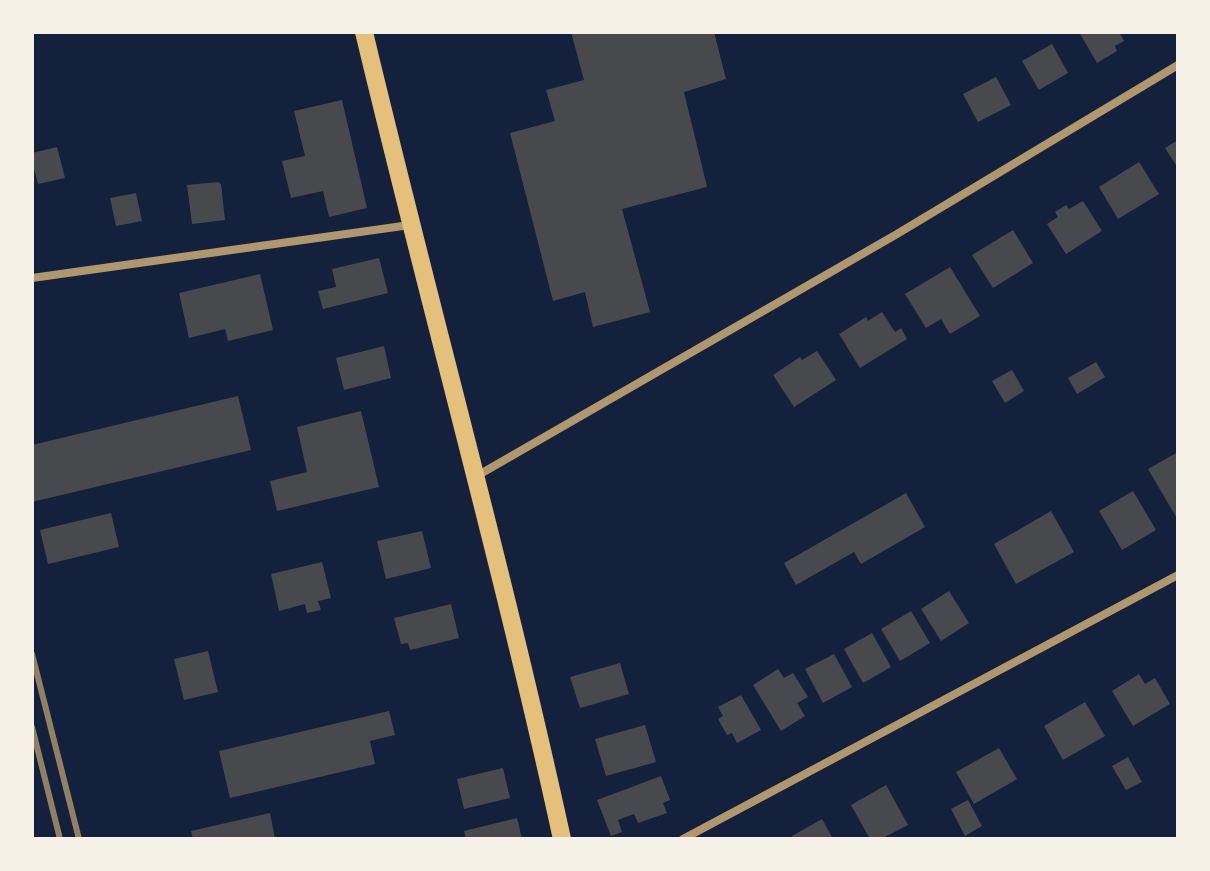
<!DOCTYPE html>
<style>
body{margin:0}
#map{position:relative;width:1210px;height:871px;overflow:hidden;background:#14213d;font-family:"Varela Round",sans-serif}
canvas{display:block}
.frame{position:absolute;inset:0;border:34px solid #f6f1e7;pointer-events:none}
</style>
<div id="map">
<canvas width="1210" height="871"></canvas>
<div class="frame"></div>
</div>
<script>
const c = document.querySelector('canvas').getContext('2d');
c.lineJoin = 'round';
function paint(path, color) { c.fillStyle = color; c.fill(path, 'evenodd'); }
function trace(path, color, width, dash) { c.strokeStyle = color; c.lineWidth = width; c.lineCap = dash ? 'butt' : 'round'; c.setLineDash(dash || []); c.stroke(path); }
const building = new Path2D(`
 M 571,32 L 714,32 L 726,79 L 684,92 L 707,187 L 622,209 L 650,312 L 593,327 L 585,292 L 553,301 L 510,133 L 555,121 L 546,90 L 584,80 Z
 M 1079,32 L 1119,32 L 1124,41 L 1115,46 L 1117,51 L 1097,63 Z
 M 1052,44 L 1068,73 L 1039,90 L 1022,61 Z
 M 996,77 L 1011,105 L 978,122 L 963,94 Z
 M 342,100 L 367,208 L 329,217 L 323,191 L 291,198 L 282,161 L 305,156 L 294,111 Z
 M 1178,140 L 1178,168 L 1165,148 Z
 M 57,147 L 65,178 L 38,184 L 32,161 L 32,153 Z
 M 1139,162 L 1159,194 L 1118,219 L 1099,187 Z
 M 218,182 L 221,184 L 225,220 L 192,224 L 187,185 Z
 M 136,193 L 142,221 L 116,226 L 110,198 Z
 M 1083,201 L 1102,231 L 1066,254 L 1047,224 L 1058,217 L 1055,212 L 1066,205 L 1069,209 Z
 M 1013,230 L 1033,263 L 993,288 L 972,255 Z
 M 379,258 L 388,293 L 323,309 L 318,291 L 336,287 L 332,269 Z
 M 950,267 L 980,316 L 950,334 L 941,319 L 926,328 L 905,294 Z
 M 260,274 L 273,330 L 228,341 L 225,329 L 189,338 L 179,293 Z
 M 882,312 L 895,332 L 901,328 L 907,339 L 860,368 L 839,334 L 866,317 L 868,321 Z
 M 384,346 L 391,378 L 344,390 L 336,358 Z
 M 817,351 L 836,380 L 794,407 L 773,375 L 800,357 L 802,360 Z
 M 1096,362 L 1105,377 L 1077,394 L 1068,378 Z
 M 1012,370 L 1024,391 L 1005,403 L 992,381 Z
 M 238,396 L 251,450 L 32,502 L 32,445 Z
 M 361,411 L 379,487 L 277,511 L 270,481 L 307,472 L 297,427 Z
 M 1178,452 L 1178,520 L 1148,469 Z
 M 1133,491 L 1156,530 L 1122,550 L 1099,511 Z
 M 906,493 L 925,527 L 861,564 L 854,552 L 796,585 L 784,563 Z
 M 1051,511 L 1074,552 L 1016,584 L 994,544 Z
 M 111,513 L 119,547 L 48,564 L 40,530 Z
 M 422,531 L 431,568 L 386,579 L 377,541 Z
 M 322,562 L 331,598 L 318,601 L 321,610 L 307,613 L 305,604 L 279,611 L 271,574 Z
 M 949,591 L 969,623 L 941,641 L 921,609 Z
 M 451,604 L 459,638 L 410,650 L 408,643 L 401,644 L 394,618 Z
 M 911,611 L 930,643 L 900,661 L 881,629 Z
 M 872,633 L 891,667 L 863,683 L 844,649 Z
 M 208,651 L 218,692 L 184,700 L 174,659 Z
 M 834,654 L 852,687 L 823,703 L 805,669 Z
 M 620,663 L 629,694 L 580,708 L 570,677 Z
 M 778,669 L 784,678 L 793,673 L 808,697 L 797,703 L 805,716 L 781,731 L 753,685 Z
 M 1139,674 L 1145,684 L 1155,678 L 1170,704 L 1133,726 L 1112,691 Z
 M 741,695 L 761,730 L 737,743 L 732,733 L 727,735 L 718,719 L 723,716 L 718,707 Z
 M 1085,702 L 1105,736 L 1063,760 L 1044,726 Z
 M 389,711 L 395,735 L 370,741 L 375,764 L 230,798 L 219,751 Z
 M 645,725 L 656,762 L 606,776 L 595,739 Z
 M 999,748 L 1017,779 L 974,804 L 956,772 Z
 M 1128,757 L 1142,782 L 1126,790 L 1112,766 Z
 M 503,768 L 510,798 L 464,809 L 457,779 Z
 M 661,776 L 670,800 L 663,803 L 667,813 L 638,823 L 634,814 L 618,820 L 622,832 L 611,836 L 597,800 Z
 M 886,785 L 908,825 L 881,839 L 870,839 L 851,805 Z
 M 968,800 L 982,826 L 965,836 L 951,809 Z
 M 270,813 L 275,839 L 193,839 L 191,831 Z
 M 517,818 L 522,839 L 466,839 L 464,831 Z
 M 822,819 L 833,839 L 794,839 L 792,836 Z`);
const minor = new Path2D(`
 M 32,278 L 410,225
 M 475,477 L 897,234 L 1178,65
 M 683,839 L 1178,575`);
const primary = new Path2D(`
 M 364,32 C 428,301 503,568 562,839`);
const rail = new Path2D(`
 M 32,654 L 79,839
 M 32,727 L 60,839`);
paint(building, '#48494c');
trace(minor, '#b1986c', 8);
trace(primary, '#e5c07b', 18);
trace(rail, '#918062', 6);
</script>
